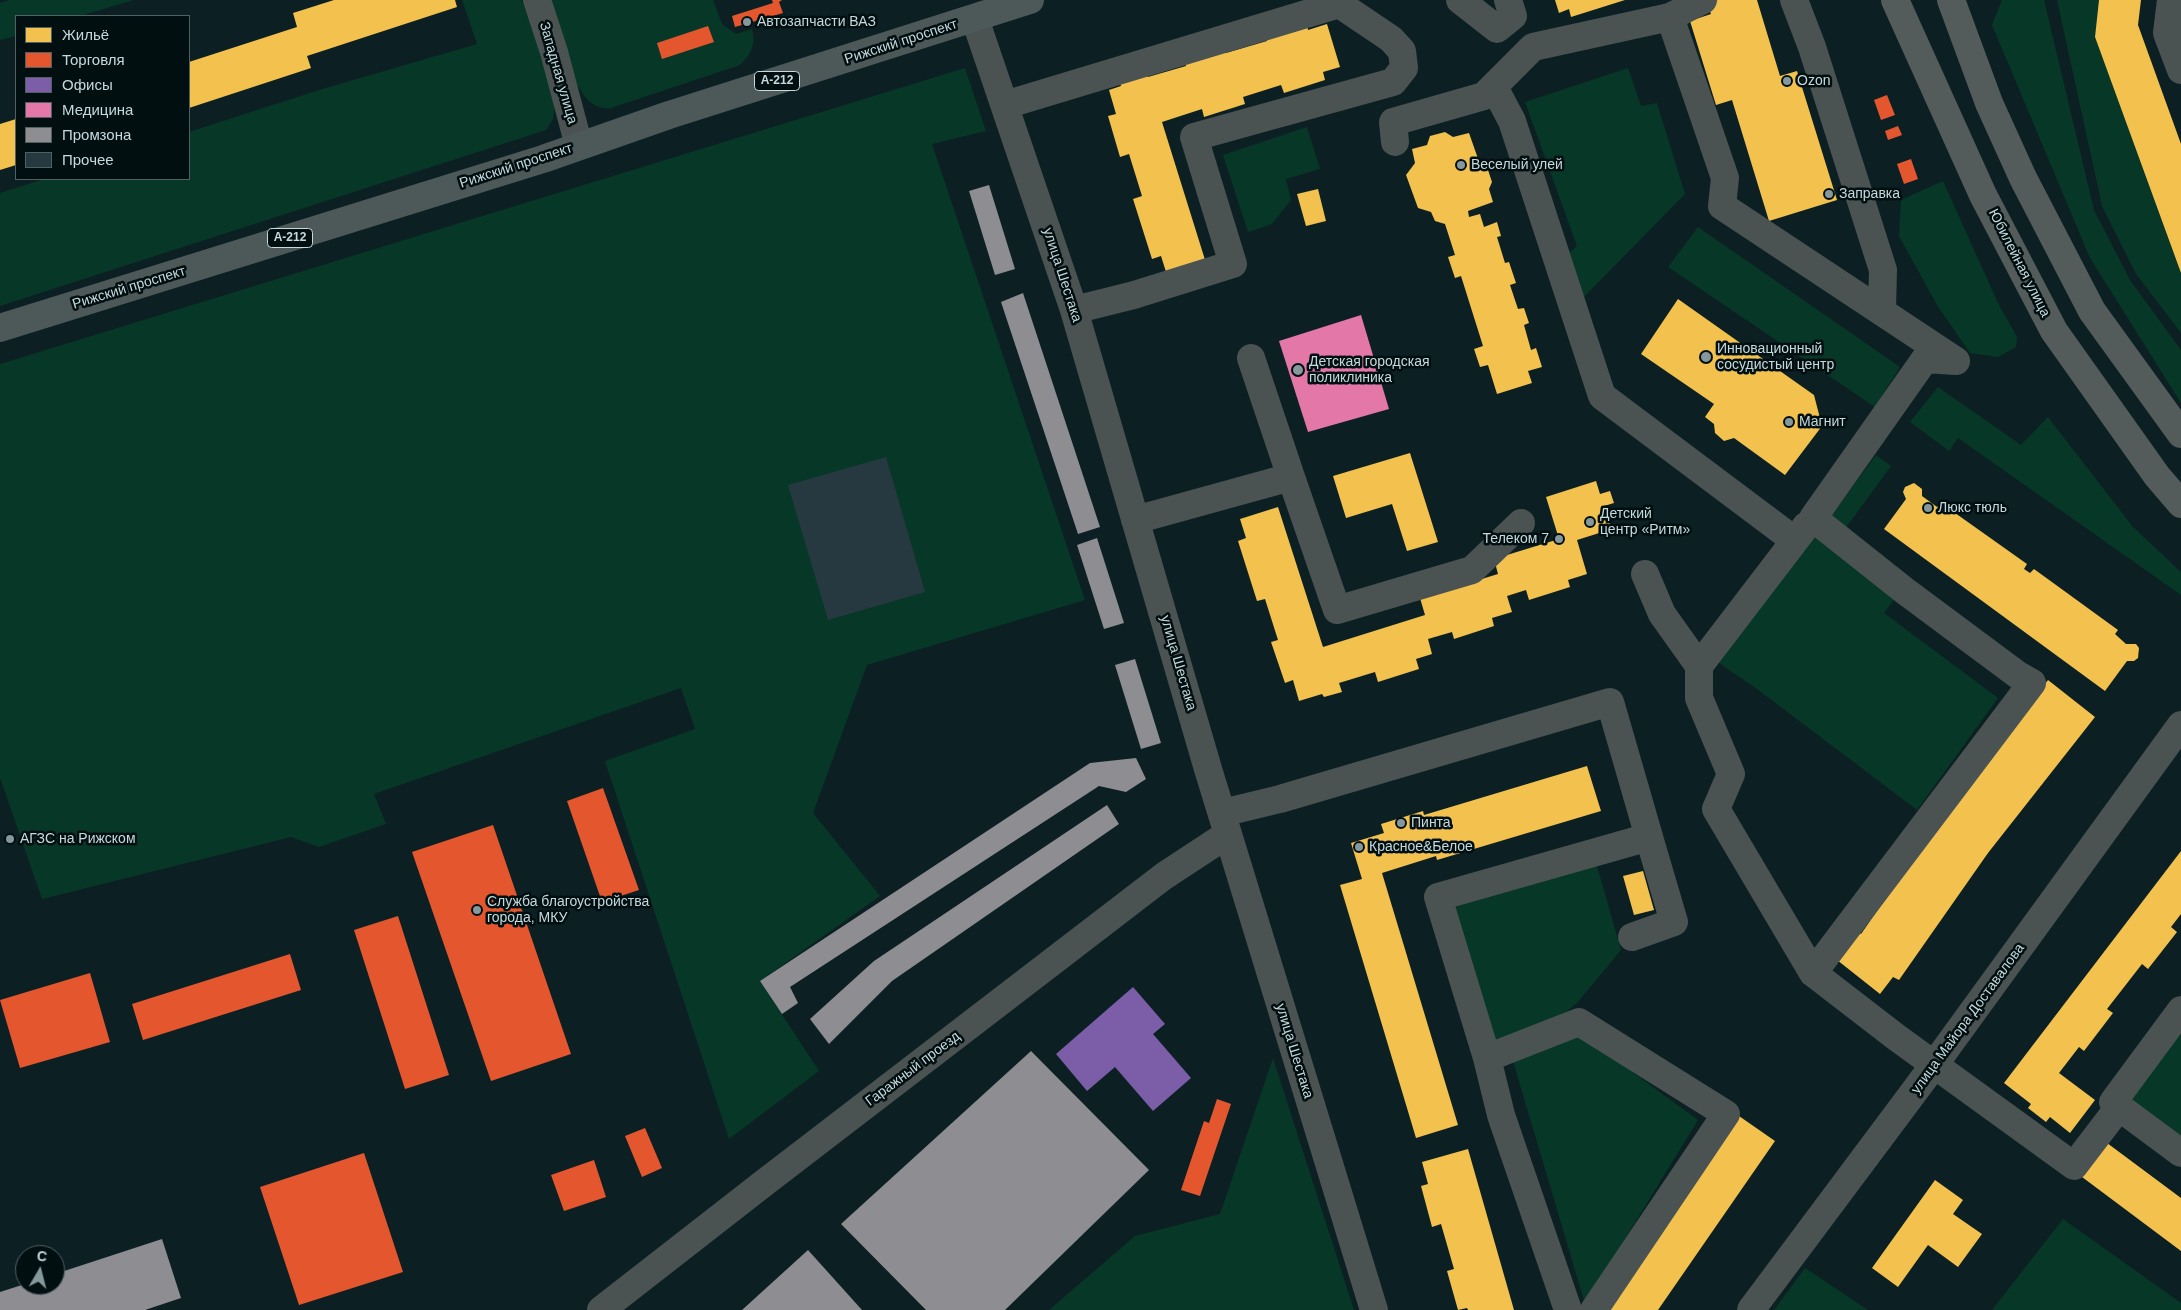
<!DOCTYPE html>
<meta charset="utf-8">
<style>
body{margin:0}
#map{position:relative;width:2181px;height:1310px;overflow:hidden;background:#0c2024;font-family:Helvetica,sans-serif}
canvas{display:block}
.legend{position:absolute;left:15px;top:15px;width:175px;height:165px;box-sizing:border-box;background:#020f11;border:1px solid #506063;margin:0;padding:6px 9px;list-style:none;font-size:15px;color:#c6d9dd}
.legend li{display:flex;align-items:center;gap:10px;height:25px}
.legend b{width:25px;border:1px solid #506063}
.north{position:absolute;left:15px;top:1245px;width:50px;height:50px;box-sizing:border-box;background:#020f11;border:1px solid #506063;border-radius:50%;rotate:8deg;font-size:14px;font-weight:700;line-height:20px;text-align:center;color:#c6d9dd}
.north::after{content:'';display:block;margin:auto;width:18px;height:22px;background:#85989c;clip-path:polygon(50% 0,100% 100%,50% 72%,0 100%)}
</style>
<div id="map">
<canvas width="2181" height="1310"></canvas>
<ul class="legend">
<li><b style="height:14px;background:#f2c14e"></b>Жильё</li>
<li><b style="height:14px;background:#e4572e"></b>Торговля</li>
<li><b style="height:14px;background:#7b5ea7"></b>Офисы</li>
<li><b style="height:14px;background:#e377a8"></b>Медицина</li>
<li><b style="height:14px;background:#8d8d92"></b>Промзона</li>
<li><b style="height:14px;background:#263940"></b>Прочее</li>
</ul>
<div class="north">С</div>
</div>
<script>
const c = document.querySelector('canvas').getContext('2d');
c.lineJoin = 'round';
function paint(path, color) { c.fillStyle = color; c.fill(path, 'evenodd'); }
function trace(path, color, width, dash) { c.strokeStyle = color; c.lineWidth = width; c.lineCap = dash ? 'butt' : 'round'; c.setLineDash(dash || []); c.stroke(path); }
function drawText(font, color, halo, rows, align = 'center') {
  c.font = font + ' Helvetica,sans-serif'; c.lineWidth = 5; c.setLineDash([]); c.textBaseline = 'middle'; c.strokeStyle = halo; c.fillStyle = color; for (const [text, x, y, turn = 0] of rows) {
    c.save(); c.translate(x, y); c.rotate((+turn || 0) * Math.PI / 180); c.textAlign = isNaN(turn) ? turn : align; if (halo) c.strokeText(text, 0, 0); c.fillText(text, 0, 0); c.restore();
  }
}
const green = new Path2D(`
 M 9,0 L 134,0 L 80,16 L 16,16 L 16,36 L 0,40 L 0,3 Z
 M 462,0 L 522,0 L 556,99 L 553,119 L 546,130 L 0,306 L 0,193 L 44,179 L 189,179 L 189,132 L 319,90 L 477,44 Z
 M 542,0 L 713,0 L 722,24 L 736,34 L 752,29 C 756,45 751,54 740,65 L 611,108 C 602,109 593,106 587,99 C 570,80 553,25 542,0 Z
 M 2002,0 L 2044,0 L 2094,210 L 2130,280 L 2181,350 L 2181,403 L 2090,258 L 1992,25 Z
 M 2057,0 L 2099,0 L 2095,37 L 2181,274 L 2181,333 L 2136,274 L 2102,206 Z
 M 965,68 L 986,131 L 932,144 L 1085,600 L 867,665 L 813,813 L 880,896 L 760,981 L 819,1071 L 729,1139 L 605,761 L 695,729 L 681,688 L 374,794 L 386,824 L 319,847 L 291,837 L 42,899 L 0,778 L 0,364 Z
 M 1628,68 L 1641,106 L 1657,103 L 1685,194 L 1580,301 L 1562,259 L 1577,246 L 1525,102 Z
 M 1307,127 L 1320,169 L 1286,179 L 1291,200 L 1272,224 L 1248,232 L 1223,155 Z
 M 1943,181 L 1998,303 L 2017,337 L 2016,347 L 1998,357 L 1970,353 L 1937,305 L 1899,236 L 1901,200 Z
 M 1698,227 L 1900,367 L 1875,407 L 1668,267 Z
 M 1938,387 L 2021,445 L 2048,417 L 2133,527 L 2181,572 L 2181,595 L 1958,438 L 1949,451 L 1910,422 Z
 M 1876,455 L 1891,466 L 1845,529 L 1830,517 Z
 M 1815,530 L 1900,592 L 1884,613 L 1998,698 L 1917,810 L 1757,689 L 1716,661 Z
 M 1595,859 L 1621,950 L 1577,1003 L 1557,1020 L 1490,1046 L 1446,901 Z
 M 2181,1020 L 2181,1144 L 2122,1100 Z
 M 1567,1033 L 1590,1041 L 1698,1120 L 1585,1304 L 1510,1051 Z
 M 1273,1058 L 1354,1310 L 1049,1310 L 1135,1236 L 1220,1214 Z
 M 2063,1219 L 2181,1303 L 2181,1310 L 1992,1310 Z
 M 1805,1268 L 1868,1310 L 1774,1310 Z`);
const homes = new Path2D(`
 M 334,0 L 455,0 L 457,7 L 307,56 L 311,68 L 189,108 L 189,62 L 297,27 L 293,13 Z
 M 1555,0 L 1625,0 L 1571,17 L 1569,9 L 1559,13 Z
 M 1718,0 L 1757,0 L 1780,76 L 1797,71 L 1837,200 L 1769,221 L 1732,100 L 1716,105 L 1690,21 L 1711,14 L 1707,3 Z
 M 2099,0 L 2141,0 L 2138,25 L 2181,144 L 2181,273 L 2095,37 Z
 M 1306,21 L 1308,30 L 1327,24 L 1340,67 L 1323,72 L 1325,80 L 1284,93 L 1281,85 L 1243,97 L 1245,104 L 1204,117 L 1202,109 L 1162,122 L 1206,263 L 1167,275 L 1161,256 L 1152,259 L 1133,199 L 1142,196 L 1129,154 L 1120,157 L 1108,116 L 1116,114 L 1109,90 L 1121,86 L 1118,77 L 1145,68 L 1148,77 L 1186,66 L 1184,58 L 1224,46 L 1226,53 L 1267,41 L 1265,34 Z
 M 16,119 L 16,165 L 0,170 L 0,124 Z
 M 1445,132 L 1453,137 L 1469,133 L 1482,170 L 1488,170 L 1492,182 L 1489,189 L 1493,202 L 1468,211 L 1469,217 L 1480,214 L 1484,227 L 1497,222 L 1501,236 L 1497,237 L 1505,263 L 1509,262 L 1516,283 L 1510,285 L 1518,309 L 1524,308 L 1529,323 L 1524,325 L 1531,350 L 1536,348 L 1542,367 L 1528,371 L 1532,383 L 1497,394 L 1488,365 L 1480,367 L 1474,349 L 1483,346 L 1461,276 L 1455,278 L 1448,257 L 1455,255 L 1445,224 L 1435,221 L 1431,212 L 1418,208 L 1406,175 L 1415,163 L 1412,149 L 1427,145 L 1430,136 Z
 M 1318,189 L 1326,221 L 1306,226 L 1297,194 Z
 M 1678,299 L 1814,395 L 1822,426 L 1785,475 L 1734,438 L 1724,441 L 1715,433 L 1714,424 L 1705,417 L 1714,404 L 1641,354 Z
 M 1410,453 L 1438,542 L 1407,551 L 1392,504 L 1346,518 L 1333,476 Z
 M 1596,481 L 1600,494 L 1610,491 L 1614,503 L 1604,506 L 1612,529 L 1577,540 L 1587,574 L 1568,580 L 1570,587 L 1529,600 L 1526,590 L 1507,596 L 1512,612 L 1492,618 L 1494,626 L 1454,639 L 1452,632 L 1428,639 L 1432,654 L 1416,659 L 1419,669 L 1378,682 L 1375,672 L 1339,683 L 1342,692 L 1324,697 L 1322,694 L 1299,701 L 1293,680 L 1285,683 L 1271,642 L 1278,640 L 1265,599 L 1257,601 L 1238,541 L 1246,538 L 1240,519 L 1278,507 L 1323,647 L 1425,615 L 1420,598 L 1498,574 L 1494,559 L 1559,539 L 1546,497 Z
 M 1914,483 L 1922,489 L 1922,496 L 1937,507 L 1941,503 L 2027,564 L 2024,569 L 2030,573 L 2034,569 L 2118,630 L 2115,634 L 2126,644 L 2136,644 L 2139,648 L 2138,658 L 2134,661 L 2127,661 L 2105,691 L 1884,529 L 1906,499 L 1903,492 L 1905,487 Z
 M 2048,680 L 2095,717 L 1988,853 L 1899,980 L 1893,977 L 1880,994 L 1832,956 L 1853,928 L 1861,934 L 1943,816 Z
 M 1587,766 L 1601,811 L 1437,860 L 1436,856 L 1382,873 L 1458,1125 L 1416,1138 L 1340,885 L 1362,879 L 1351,843 L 1384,833 L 1381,824 L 1423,811 L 1424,815 Z
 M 2181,851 L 2181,914 L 2171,927 L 2177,932 L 2148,969 L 2142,964 L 2107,1009 L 2113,1013 L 2084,1051 L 2079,1047 L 2059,1073 L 2095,1100 L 2070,1133 L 2050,1117 L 2046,1122 L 2028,1108 L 2031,1104 L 2004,1083 Z
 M 1643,871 L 1654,910 L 1634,915 L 1623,876 Z
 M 1739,1116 L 1775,1141 L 1658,1310 L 1605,1310 Z
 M 2099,1137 L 2181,1198 L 2181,1251 L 2074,1171 Z
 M 1468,1149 L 1514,1310 L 1468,1310 L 1467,1308 L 1458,1310 L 1447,1271 L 1454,1269 L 1441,1224 L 1432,1227 L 1421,1186 L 1428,1184 L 1422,1162 Z
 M 1935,1180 L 1963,1200 L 1953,1214 L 1982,1234 L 1958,1267 L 1928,1245 L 1898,1287 L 1872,1268 Z`);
const shops = new Path2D(`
 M 772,0 L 782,0 L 779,2 L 783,13 L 735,27 L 732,16 L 773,3 Z
 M 708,26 L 714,42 L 662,59 L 657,43 Z
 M 1887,95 L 1895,115 L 1881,120 L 1874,100 Z
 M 1898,126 L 1902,135 L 1888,140 L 1885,131 Z
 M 1911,159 L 1918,179 L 1904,184 L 1897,164 Z
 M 603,788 L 639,890 L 602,902 L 567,801 Z
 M 493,825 L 571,1054 L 491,1081 L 412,852 Z
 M 398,916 L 449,1075 L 405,1089 L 354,930 Z
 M 290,954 L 301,990 L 143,1040 L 132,1004 Z
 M 90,973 L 110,1042 L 20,1068 L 0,1000 Z
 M 1217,1099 L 1231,1104 L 1200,1196 L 1181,1190 L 1204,1121 L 1209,1123 Z
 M 645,1128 L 662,1168 L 642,1177 L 625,1136 Z
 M 364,1153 L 403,1272 L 299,1305 L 260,1187 Z
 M 594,1160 L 606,1197 L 564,1211 L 551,1175 Z`);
const offices = new Path2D(`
 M 1133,987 L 1165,1024 L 1153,1034 L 1191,1078 L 1153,1111 L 1115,1067 L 1087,1091 L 1056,1054 Z`);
const health = new Path2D(`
 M 1361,315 L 1389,409 L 1308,432 L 1279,341 Z`);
const industry = new Path2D(`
 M 989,185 L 1015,269 L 995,275 L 969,191 Z
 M 1023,293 L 1100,527 L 1078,534 L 1001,302 Z
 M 1097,538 L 1124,623 L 1104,629 L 1077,545 Z
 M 1135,659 L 1161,743 L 1141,749 L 1115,665 Z
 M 1136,758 L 1146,779 L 1126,792 L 1099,786 L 790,987 L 798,1003 L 782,1014 L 760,981 L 1090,763 Z
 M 1107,805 L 1119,824 L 892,981 L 829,1044 L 810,1019 L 874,961 Z
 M 1031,1051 L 1149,1170 L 1005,1310 L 926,1310 L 841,1224 Z
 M 162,1239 L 181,1298 L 145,1310 L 0,1310 L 0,1292 L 25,1284 L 55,1285 L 55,1274 Z
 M 808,1250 L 862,1310 L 742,1310 Z`);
const building = new Path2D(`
 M 886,457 L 925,592 L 828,620 L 788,485 Z`);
const minor = new Path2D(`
 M 537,0 L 554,52 L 579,146
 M 1460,0 L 1497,29 L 1513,16 L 1508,0
 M 1794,0 L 1812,47 L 1883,270 L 1882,310
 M 2171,0 L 2167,33 L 2181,70
 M 1670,17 L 1725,178 L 1722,206 L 1956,361
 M 975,19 L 1074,310 L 1208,769 L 1374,1310
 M 1494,87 L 1512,121 L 1602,396 L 1794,540
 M 1005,105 L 1339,4 L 1391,39 L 1402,51 L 1404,68 L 1393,82 L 1194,137 L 1233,264 L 1134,295 L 1074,310
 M 1395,142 L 1393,122 L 1484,96 L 1533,47 L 1670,17 L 1703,0
 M 1251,358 L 1291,477
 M 1956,361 L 1925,359 L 1813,518 L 1905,591 L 2018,675 L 2032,683 L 1813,973 L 1896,1037 L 2074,1166 L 2119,1107 L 2113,1102 L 2181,1010
 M 1135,520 L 1291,477 L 1337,610 L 1472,570 L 1521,523
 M 1645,574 L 1662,614 L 1699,666 L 1699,698 L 1731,774 L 1716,809 L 1813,973
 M 1699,666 L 1806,526
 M 1222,813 L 1280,799 L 1610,702 L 1649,837 L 1438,897 L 1487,1058 L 1501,1115 L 1568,1310
 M 1632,937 L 1674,922 L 1649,837
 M 1487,1058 L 1579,1022 L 1726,1114 L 1594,1310
 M 2119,1107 L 2181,1153
 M 601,1310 L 764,1183 L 1164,876 L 1228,834
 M 1751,1310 L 1934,1065 L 2181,725`);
const major = new Path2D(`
 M 1895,0 L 1983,195 L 2054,331 L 2157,476 L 2181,504
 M 1951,0 L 1989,103 L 2023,178 L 2092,311 L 2181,434`);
const highway = new Path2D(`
 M 0,328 L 543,159 L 669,115 L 1030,0`);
const markers = [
 [747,22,5,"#85989c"],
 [1787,81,5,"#85989c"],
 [1461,165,5,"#85989c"],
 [1829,194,5,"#85989c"],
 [1706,357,6,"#85989c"],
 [1298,370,6,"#85989c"],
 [1789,422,5,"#85989c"],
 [1928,508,5,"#85989c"],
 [1590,522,5,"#85989c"],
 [1559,539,5,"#85989c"],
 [1401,823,5,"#85989c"],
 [10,839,5,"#85989c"],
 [1359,847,5,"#85989c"],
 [477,910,5,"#85989c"]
];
const shields = [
 [777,81,45],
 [290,238,45]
];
const shieldNames = [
 ["А-212",777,81],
 ["А-212",290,238]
];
const poiNames = [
 ["Автозапчасти ВАЗ",757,22],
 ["Ozon",1797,81],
 ["Веселый улей",1471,165],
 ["Заправка",1839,194],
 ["Инновационный",1717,349],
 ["сосудистый центр",1717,365],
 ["Детская городская",1309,362],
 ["поликлиника",1309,378],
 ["Магнит",1799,422],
 ["Люкс тюль",1938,508],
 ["Детский",1600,514],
 ["центр «Ритм»",1600,530],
 ["Телеком 7",1549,539,"right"],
 ["Пинта",1411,823],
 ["АГЗС на Рижском",20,839],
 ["Красное&Белое",1369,847],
 ["Служба благоустройства",487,902],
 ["города, МКУ",487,918]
];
const streetNames = [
 ["Рижский проспект",901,42,-18],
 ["Западная улица",558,73,74],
 ["Рижский проспект",516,166,-18],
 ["Юбилейная улица",2019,263,63],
 ["улица Шестака",1062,275,72],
 ["Рижский проспект",129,288,-17],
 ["улица Шестака",1178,663,74],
 ["улица Майора Доставалова",1968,1019,-54],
 ["улица Шестака",1294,1051,73],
 ["Гаражный проезд",913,1069,-37]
];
paint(green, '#073726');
paint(homes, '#f2c14e');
paint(shops, '#e4572e');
paint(offices, '#7b5ea7');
paint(health, '#e377a8');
paint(industry, '#8d8d92');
paint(building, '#263940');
trace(minor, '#4a5252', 28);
trace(major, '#535c5b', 28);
trace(highway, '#4d5858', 28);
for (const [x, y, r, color] of markers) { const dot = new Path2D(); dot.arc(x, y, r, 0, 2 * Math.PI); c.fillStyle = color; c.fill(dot); trace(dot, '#020f11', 2); }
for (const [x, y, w] of shields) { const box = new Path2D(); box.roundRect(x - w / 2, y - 9.5, w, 19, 4); c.fillStyle = '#020f11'; c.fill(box); trace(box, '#c6d9dd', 1); }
drawText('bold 12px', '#c6d9dd', null, shieldNames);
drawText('14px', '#c6d9dd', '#020f11', poiNames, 'left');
drawText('14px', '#c6d9dd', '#020f11', streetNames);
</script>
